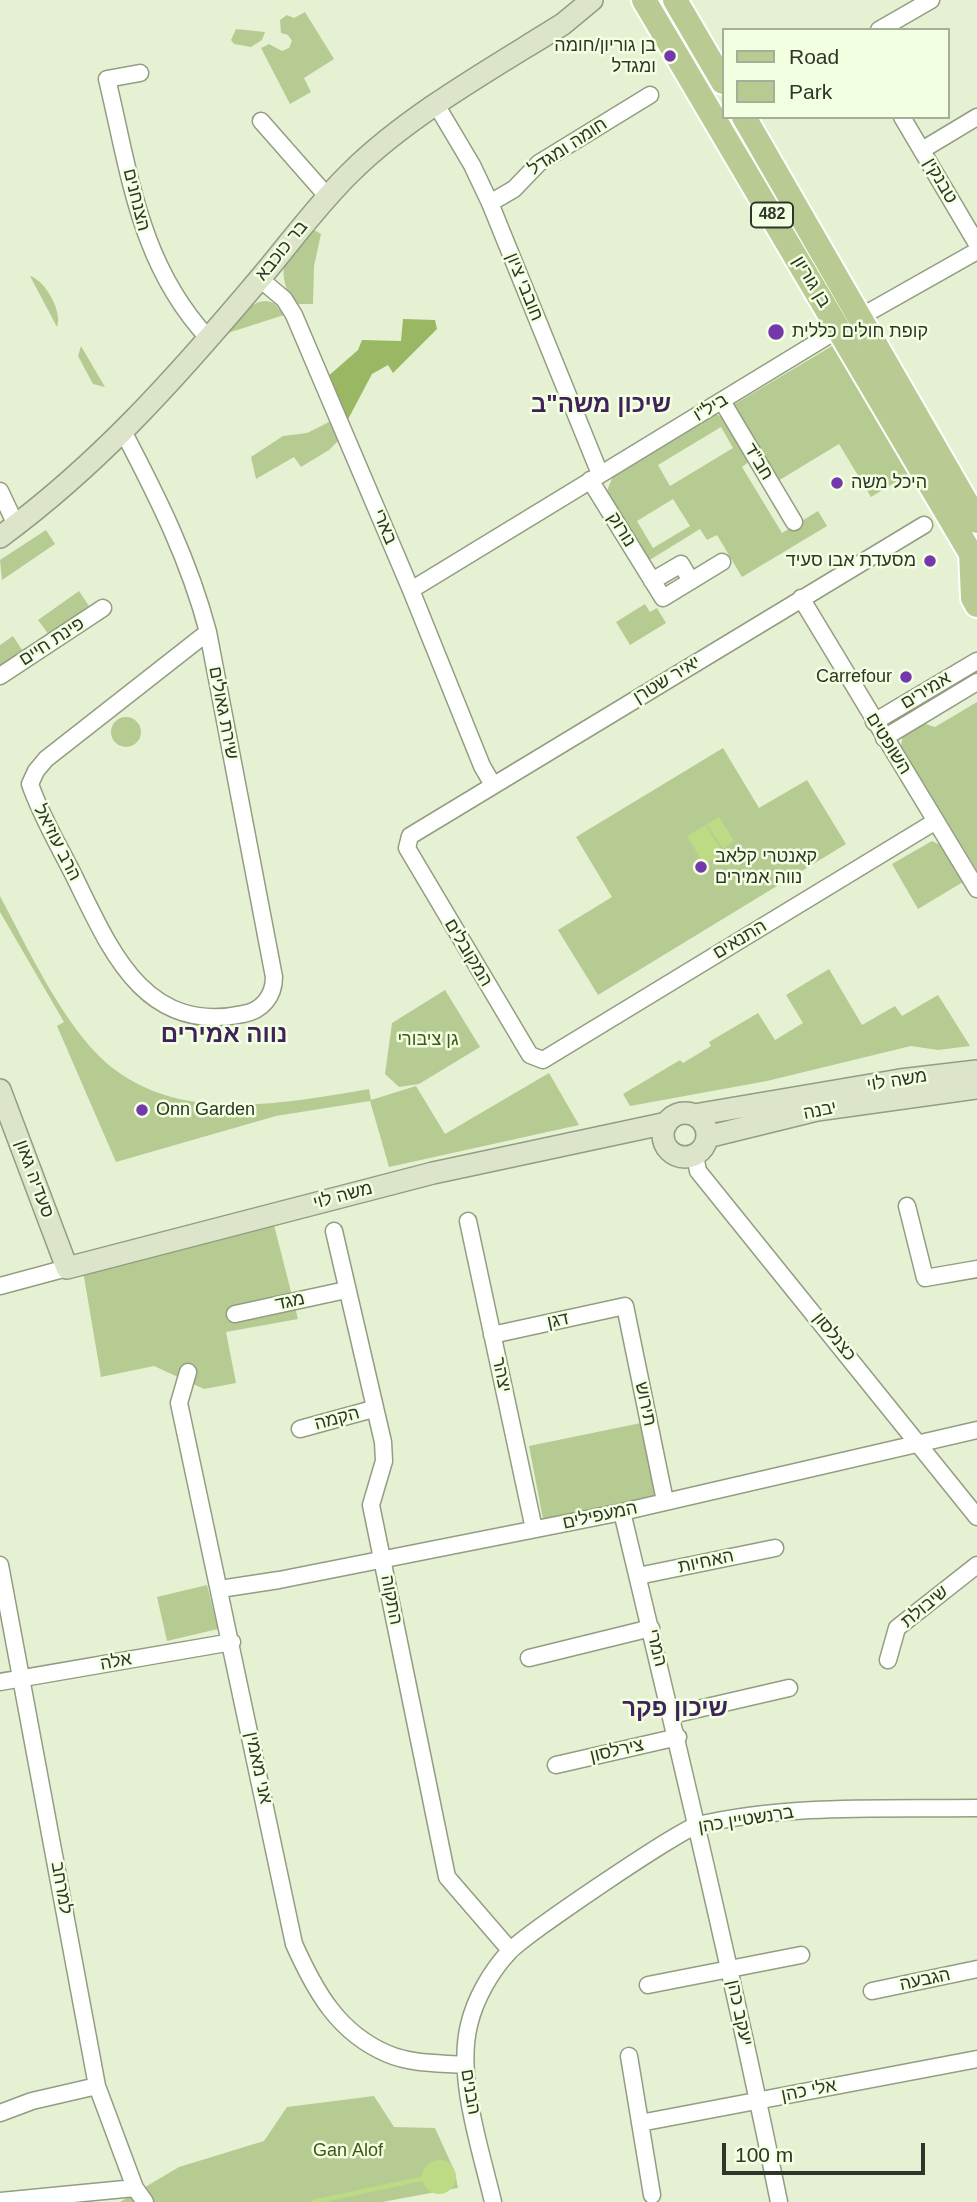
<!DOCTYPE html>
<meta charset="utf-8">
<style>
body{margin:0}
#map{position:relative;width:977px;height:2202px;overflow:hidden;background:#e6f1d4;font-family:Arial,sans-serif}
canvas{display:block}
.legend{position:absolute;left:722px;top:28px;width:228px;height:91px;box-sizing:border-box;background:#f3ffe1;border:2px solid #a5ae97;margin:0;padding:9px 12px;list-style:none;font-size:21px;color:#303529}
.legend li{display:flex;align-items:center;gap:14px;height:35px}
.legend b{width:35px;border:2px solid #a5ae97}
.scale{position:absolute;left:722px;top:2143px;width:203px;height:32px;box-sizing:border-box;border:4px solid #303529;border-top:0;padding-left:9px;font-size:21px;line-height:24px;white-space:nowrap;color:#303529;-webkit-text-stroke:5px #f3ffe1;paint-order:stroke}
</style>
<div id="map">
<canvas width="977" height="2202"></canvas>
<ul class="legend">
<li><b style="height:9px;background:#b9cb93"></b>Road</li>
<li><b style="height:19px;background:#b6cb92"></b>Park</li>
</ul>
<div class="scale">100 m</div>
</div>
<script>
const c = document.querySelector('canvas').getContext('2d');
c.lineJoin = 'round';
function paint(path, color) { c.fillStyle = color; c.fill(path, 'evenodd'); }
function trace(path, color, width, dash) { c.strokeStyle = color; c.lineWidth = width; c.lineCap = dash ? 'butt' : 'round'; c.setLineDash(dash || []); c.stroke(path); }
function drawText(font, color, halo, rows, align = 'center') {
  c.font = font + ' Arial,"Noto Sans Hebrew",sans-serif'; c.lineWidth = 5; c.setLineDash([]); c.textBaseline = 'middle'; c.strokeStyle = halo; c.fillStyle = color; for (const [text, x, y, turn = 0] of rows) {
    c.save(); c.translate(x, y); c.rotate((+turn || 0) * Math.PI / 180); c.textAlign = isNaN(turn) ? turn : align; if (halo) c.strokeText(text, 0, 0); c.fillText(text, 0, 0); c.restore();
  }
}
const green = new Path2D(`
 M 305,12 L 334,59 L 304,78 L 311,92 L 290,104 L 261,48 L 269,44 L 282,51 L 289,48 L 292,41 L 288,35 L 281,33 L 280,20 L 287,15 L 294,18 Z
 M 236,29 L 265,32 L 262,40 L 251,47 L 234,44 L 231,40 Z
 M 309,227 L 321,234 L 314,266 L 313,304 L 293,304 C 274,263 286,262 309,227 Z
 M 30,276 C 45,280 63,312 57,327 Z
 M 267,301 L 274,303 L 284,315 L 228,333 C 238,320 248,301 267,301 Z
 M 837,343 L 915,470 L 871,497 L 839,444 L 778,481 L 733,405 Z
 M 81,346 L 105,387 L 93,384 L 78,356 Z
 M 716,414 L 725,419 L 750,461 L 742,467 L 782,533 L 818,511 L 827,526 L 742,577 L 717,535 L 707,540 L 700,529 L 648,561 L 607,491 L 613,476 ZM 721,427 L 733,448 L 670,486 L 658,465 ZM 673,499 L 690,526 L 653,548 L 637,521 Z
 M 333,420 L 341,438 L 329,450 L 301,467 L 294,457 L 256,479 L 251,457 L 283,436 L 307,433 Z
 M 46,530 L 55,544 L 2,580 L 0,560 Z
 M 79,591 L 89,606 L 49,635 L 38,620 Z
 M 645,604 L 650,612 L 657,608 L 666,623 L 630,645 L 616,622 Z
 M 13,636 L 24,653 L 0,669 L 0,645 Z
 M 977,702 L 977,871 L 901,746 L 903,734 L 923,723 L 935,727 Z
 M111 732a15 15 0 1 1 30 0a15 15 0 1 1-30 0Z
 M 723,748 L 759,808 L 807,780 L 846,844 L 598,995 L 558,930 L 612,897 L 576,837 Z
 M 932,841 L 940,845 L 963,882 L 918,909 L 892,864 Z
 M 0,896 C 27,947 58,1014 98,1055 C 170,1127 280,1104 369,1089 L 371,1100 L 416,1086 L 445,1134 L 549,1073 L 579,1125 L 389,1167 L 370,1101 L 276,1116 L 116,1162 L 57,1026 L 64,1022 L 0,912 Z
 M 829,969 L 862,1025 L 895,1006 L 902,1016 L 938,995 L 970,1046 L 938,1050 L 911,1046 L 767,1081 L 630,1106 L 623,1094 L 680,1060 L 683,1063 L 711,1046 L 709,1042 L 758,1013 L 775,1040 L 803,1023 L 786,995 Z
 M 445,990 L 480,1047 L 419,1084 L 399,1087 L 385,1074 L 392,1023 Z
 M 273,1221 L 298,1319 L 226,1332 L 236,1383 L 204,1389 L 154,1366 L 101,1377 L 83,1271 Z
 M 641,1423 L 655,1496 L 543,1519 L 529,1446 Z
 M 207,1585 L 218,1629 L 167,1641 L 157,1597 Z
 M 374,2096 L 394,2127 L 435,2128 L 455,2172 L 458,2188 L 382,2202 L 120,2202 L 179,2167 L 264,2141 L 287,2107 Z`);
const forest = new Path2D(`
 M 403,319 L 435,320 L 437,329 L 393,373 L 388,365 L 372,374 L 345,425 L 326,378 L 358,350 L 362,340 L 401,341 Z`);
const water = new Path2D(`
 M 719,817 L 734,841 L 723,849 L 707,824 Z
 M 706,825 L 723,853 L 704,864 L 687,836 Z
 M422 2177a17 17 0 1 1 34 0a17 17 0 1 1-34 0Z`);
const stream = new Path2D(`
 M 313,2202 L 421,2179`);
const street = new Path2D(`
 M 879,30 L 931,0
 M 140,73 L 107,79 C 130,174 139,264 209,339
 M 437,106 L 472,165 L 490,203 L 600,474
 M 902,117 L 977,244
 M 261,121 L 327,196
 M 922,150 L 977,117
 M 490,203 L 514,189 L 539,163 L 650,95
 M 260,279 L 284,299 L 294,315 L 411,590 L 482,766 L 493,785
 M 722,401 L 794,522
 M 124,433 C 158,498 189,560 208,632 L 274,977 C 274,996 262,1011 243,1014 C 144,1035 110,949 74,876 C 59,846 41,816 30,784 L 36,771 L 46,759 L 208,632
 M 590,480 L 663,598 L 722,562
 M 0,491 L 16,525
 M 924,525 L 410,836 L 407,848 L 530,1055 L 543,1060 L 936,821
 M 652,581 L 681,564 L 691,581
 M 411,590 L 839,329 L 977,251
 M 801,598 L 977,889
 M 0,676 L 103,608
 M 874,722 L 977,661
 M 884,738 L 977,682
 M 695,1155 L 698,1171 L 977,1517
 M 907,1206 L 925,1278 L 977,1269
 M 468,1221 L 534,1529
 M 334,1231 L 383,1442 L 384,1461 L 371,1505 L 447,1877 L 510,1950
 M 0,1286 L 67,1268
 M 235,1314 L 346,1290
 M 492,1335 L 625,1306 L 665,1501
 M 188,1372 L 179,1403 L 294,1944 C 315,1991 338,2033 388,2054 C 411,2064 440,2063 464,2065
 M 300,1429 L 373,1409
 M 622,1512 C 677,1742 732,1971 779,2202
 M 0,1565 L 97,2086 L 135,2188 L 145,2202
 M 638,1576 L 775,1548
 M 220,1589 L 279,1580 L 622,1512 L 977,1430
 M 529,1658 L 651,1628
 M 888,1660 L 897,1628 L 977,1565
 M 0,1682 L 232,1642
 M 672,1715 L 789,1688
 M 556,1765 L 678,1737
 M 648,1985 L 801,1955
 M 872,1991 L 977,1969
 M 629,2056 L 652,2195
 M 0,2113 L 32,2101 L 97,2086
 M 640,2123 L 977,2059
 M 0,2201 L 135,2188
 M 493,2202 C 481,2150 456,2078 469,2025 C 475,1999 491,1971 509,1952 C 524,1935 679,1830 698,1825 C 788,1804 885,1809 977,1808`);
const secondary = new Path2D(`
 M 0,537 C 98,465 173,381 251,289 C 285,250 314,208 351,172 C 410,114 493,68 563,24 L 592,0
 M 0,1090 L 67,1268 L 433,1173 L 667,1123
 M663 1135a22 22 0 1 1 44 0a22 22 0 1 1-44 0Z
 M 694,1115 L 900,1080 L 977,1071
 M 707,1137 L 817,1110 L 977,1088`);
const primary = new Path2D(`
 M 644,0 L 977,564
 M 675,0 L 723,82
 M 744,117 L 977,521
 M 971,552 L 973,598 L 977,605`);
const markers = [
 [670,56,7,"#7537ac"],
 [776,332,9,"#7537ac"],
 [837,483,7,"#7537ac"],
 [930,561,7,"#7537ac"],
 [906,677,7,"#7537ac"],
 [701,867,7,"#7537ac"],
 [142,1110,7,"#7537ac"]
];
const shields = [
 [772,215,42]
];
const shieldNames = [
 ["482",772,215]
];
const poiNames = [
 ["בן גוריון/חומה",656,46,"right"],
 ["ומגדל",656,67,"right"],
 ["קופת חולים כללית",792,332],
 ["היכל משה",851,483],
 ["מסעדת אבו סעיד",916,561,"right"],
 ["Carrefour",892,677,"right"],
 ["קאנטרי קלאב",715,857],
 ["נווה אמירים",715,878],
 ["Onn Garden",156,1110]
];
const streetNames = [
 ["חומה ומגדל",568,147,-33],
 ["טבנקין",940,181,60],
 ["הצנחנים",136,200,76],
 ["בר כוכבא",282,251,-51],
 ["בן גוריון",811,282,59],
 ["חובבי ציון",524,287,68],
 ["ביל\"ו",711,408,-31],
 ["חב\"ד",758,462,59],
 ["בארי",384,527,67],
 ["נורוק",621,530,58],
 ["פינת חיים",52,642,-33],
 ["יאיר שטרן",667,680,-31],
 ["אמירים",926,691,-31],
 ["שירת גאולים",223,713,79],
 ["השופטים",888,744,58],
 ["הרב עוזיאל",57,843,63],
 ["התנאים",740,940,-31],
 ["המקובלים",468,953,59],
 ["משה לוי",897,1081,-9],
 ["יבנה",820,1111,-11],
 ["סעדיה גאון",34,1179,70],
 ["משה לוי",343,1196,-15],
 ["מגד",290,1302,-12],
 ["דגן",558,1321,-12],
 ["כצנלסון",834,1337,51],
 ["יצהר",501,1375,78],
 ["תירוש",645,1404,78],
 ["הקמה",337,1419,-15],
 ["המעפילים",600,1516,-12],
 ["האחיות",706,1562,-12],
 ["התקוה",391,1600,79],
 ["שיבולת",925,1607,-40],
 ["המרי",656,1648,76],
 ["אלה",116,1662,-10],
 ["צירלסון",617,1751,-13],
 ["אני מאמין",258,1768,78],
 ["ברנשטיין כהן",746,1820,-9],
 ["למרחב",61,1888,80],
 ["הגבעה",925,1980,-12],
 ["יעקב כהן",739,2013,78],
 ["אלי כהן",809,2091,-11],
 ["הבנים",470,2092,80]
];
const parkNames = [
 ["גן ציבורי",428,1040],
 ["Gan Alof",348,2151]
];
const districtNames = [
 ["שיכון משה\"ב",601,405],
 ["נווה אמירים",224,1035],
 ["שיכון פקר",675,1709]
];
paint(green, '#b6cb92');
paint(forest, '#9ab763');
paint(water, '#bddb85');
trace(stream, '#bddb85', 4.5);
trace(street, '#929d81', 19);
trace(secondary, '#929d81', 24);
trace(primary, '#fff', 28);
trace(street, '#fff', 16);
trace(secondary, '#dce5c9', 21);
trace(primary, '#b9cb93', 24);
for (const [x, y, r, color] of markers) { const dot = new Path2D(); dot.arc(x, y, r, 0, 2 * Math.PI); c.fillStyle = color; c.fill(dot); trace(dot, '#f3ffe1', 2.5); }
for (const [x, y, w] of shields) { const box = new Path2D(); box.roundRect(x - w / 2, y - 12.5, w, 25, 5); c.fillStyle = '#f3ffe1'; c.fill(box); trace(box, '#303529', 2); }
drawText('bold 16px', '#303529', null, shieldNames);
drawText('18px', '#303529', '#f3ffe1', poiNames, 'left');
drawText('18px', '#303529', '#f3ffe1', streetNames);
drawText('18px', '#435519', '#f3ffe1', parkNames);
drawText('bold 24px', '#3f225b', '#f3ffe1', districtNames);
</script>
